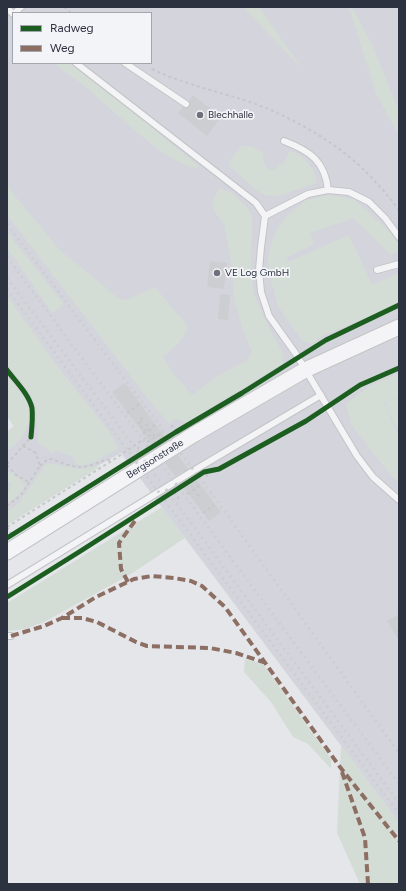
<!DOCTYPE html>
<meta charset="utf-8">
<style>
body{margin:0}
#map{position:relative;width:406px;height:891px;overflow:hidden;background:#e5e6e9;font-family:Figtree,sans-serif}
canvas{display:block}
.frame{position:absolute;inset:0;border:8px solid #2d3240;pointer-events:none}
.legend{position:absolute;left:12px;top:12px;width:140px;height:52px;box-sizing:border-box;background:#f3f4f7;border:1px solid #a4a6ae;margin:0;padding:5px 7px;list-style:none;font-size:12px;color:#2d3240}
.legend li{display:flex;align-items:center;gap:8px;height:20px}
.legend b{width:20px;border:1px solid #a4a6ae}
</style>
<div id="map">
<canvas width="406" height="891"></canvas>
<div class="frame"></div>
<ul class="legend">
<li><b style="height:5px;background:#1b5e20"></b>Radweg</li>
<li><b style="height:5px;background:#8d6e63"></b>Weg</li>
</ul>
</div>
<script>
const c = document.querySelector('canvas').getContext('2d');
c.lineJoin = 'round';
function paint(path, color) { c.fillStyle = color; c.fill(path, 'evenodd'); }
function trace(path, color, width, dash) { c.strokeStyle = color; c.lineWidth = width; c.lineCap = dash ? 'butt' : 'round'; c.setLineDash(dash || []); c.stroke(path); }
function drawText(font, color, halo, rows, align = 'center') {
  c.font = font + ' Figtree,sans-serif'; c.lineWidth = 3.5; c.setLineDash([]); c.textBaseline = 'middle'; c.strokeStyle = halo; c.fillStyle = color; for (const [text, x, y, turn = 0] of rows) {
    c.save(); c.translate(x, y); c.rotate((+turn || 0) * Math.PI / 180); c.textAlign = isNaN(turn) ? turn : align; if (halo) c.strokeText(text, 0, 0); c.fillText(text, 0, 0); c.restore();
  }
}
const built = new Path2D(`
 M 7,7 L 399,7 L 399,823 L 121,453 L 39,498 L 7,522 L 7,432 L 14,426 L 7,416 ZM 13,13 L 151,13 L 151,63 L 13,63 Z`);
const green = new Path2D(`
 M 243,7 L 259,7 L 303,70 Z
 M 349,7 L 352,7 L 373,47 L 399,111 L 399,136 L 376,93 Z
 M 54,63 L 70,63 L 148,122 L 159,134 L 200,167 C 176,174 108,105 88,89 C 77,80 65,72 54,63 Z
 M 241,146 C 250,146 256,147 263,153 C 263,160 263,165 269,170 L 275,169 L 279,165 L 283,164 L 289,152 C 301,150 312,168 317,178 L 316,183 L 282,195 L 274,196 L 265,195 L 256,190 L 230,166 L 229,162 Z
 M 7,186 L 59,249 L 117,297 L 123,300 L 129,299 L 155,287 L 187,325 C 187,340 173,347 163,357 L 173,373 L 192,395 L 221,374 L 246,361 L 252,352 L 243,330 L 234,298 L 232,268 L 224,224 L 215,212 L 212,201 L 219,189 L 231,192 L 247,207 L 252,218 L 251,272 L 254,294 L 265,320 L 283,353 L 283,364 L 187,422 L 175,419 L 169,424 L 145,395 L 7,215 Z
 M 330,195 L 355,200 L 390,232 L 399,245 L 399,251 L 396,253 L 390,254 L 353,218 L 310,233 L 314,244 L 286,258 L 288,262 L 349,235 L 372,285 L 399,273 L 399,304 L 322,336 L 311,344 L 302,341 L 278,306 L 269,273 L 268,258 L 271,243 L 278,228 L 287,215 L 306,200 Z
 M 7,232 L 64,304 L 52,313 L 7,247 Z
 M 7,296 L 61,371 L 109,431 L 119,448 L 90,464 L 80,466 L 73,461 L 74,457 L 55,450 L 53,454 L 38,442 L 36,406 L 29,392 L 7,364 Z
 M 399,373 L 399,396 L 384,403 L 399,438 L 399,482 L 392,477 L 351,424 L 346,404 L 368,387 Z
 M 7,375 C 13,384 21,392 26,400 C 36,419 24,441 7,450 L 7,432 L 14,426 L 7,416 Z
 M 399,397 L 399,434 L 385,403 Z
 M 48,463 L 79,469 L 101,466 L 7,525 L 7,512 L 19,503 L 46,464 Z
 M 7,472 L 14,474 L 25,484 C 23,493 14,499 7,504 L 7,494 L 12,485 L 7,480 Z
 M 162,507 L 185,538 L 131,574 L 44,622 L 25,629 L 7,631 L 7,603 Z
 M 245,659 L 263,664 L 331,759 L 331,769 L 308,744 L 293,737 L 271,702 L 244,672 Z
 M 341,745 L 399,823 L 399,884 L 360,884 L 337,833 Z`);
const building = new Path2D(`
 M 193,95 L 221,117 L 207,136 L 178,113 L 183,107 L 186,108 L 189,107 L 190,104 L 189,100 Z
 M 210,261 L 227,263 L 224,289 L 207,287 Z
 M 220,294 L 230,295 L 228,320 L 218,319 Z
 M 125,383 L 167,440 L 155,449 L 112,392 Z
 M 178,455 L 188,469 L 175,476 L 165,463 Z
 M 194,476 L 221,512 L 209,521 L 181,484 Z
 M 399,614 L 399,641 L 387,621 Z`);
const path = new Path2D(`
 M 64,7 L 71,13
 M 152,69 C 183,84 217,91 250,102 C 290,116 338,143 367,173 C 379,185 389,197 399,210
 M 127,413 L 139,404
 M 140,418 L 143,420 L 139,423 L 144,431 L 148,428
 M 146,424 L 155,437
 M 171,427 L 172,426 L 175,431
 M 143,434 L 155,425
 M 147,442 L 163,432
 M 23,446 L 31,437
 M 139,447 L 138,448 L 141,452
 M 7,464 L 23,446 L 36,453 L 40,466 L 21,495 L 7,506
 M 7,465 L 16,475 L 29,482
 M 40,466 L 48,459 L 52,459 C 64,464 78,470 91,465 C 99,463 103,459 112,460
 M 206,474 L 209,479
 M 194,489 L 201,499
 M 174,492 L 179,499
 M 187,494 L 202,484
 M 203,513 L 214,505
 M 7,527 L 113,460 L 153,433
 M 7,527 L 12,535`);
const service = new Path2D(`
 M 7,8 L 13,14
 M 15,13 L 21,7
 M 76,63 L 256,203 L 265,216 L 261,247 L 259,270 L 261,292 L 269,316 L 296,354 L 357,456 L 373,477 L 399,500
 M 125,63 L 186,104
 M 284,141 C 310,151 325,161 328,190
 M 265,216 L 308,194 L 328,190 L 349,192 L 369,202 L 385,218 L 399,237
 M 377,270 L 399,264
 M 7,585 L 188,474 L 321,395
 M 7,636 L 11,636`);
const tertiary = new Path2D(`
 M 7,552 L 193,435 L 305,370 L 399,327`);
const rail = new Path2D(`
 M 7,224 L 217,501 L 399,753
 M 7,257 L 399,784
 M 7,278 L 130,441 L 399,803
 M 7,289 L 399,814`);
const quiet = new Path2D(`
 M 128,582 L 121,569 L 119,543 L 137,518
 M 62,618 L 82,618 L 97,622 L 136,642 L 147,646 L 210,648 L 236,653 L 266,663
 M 11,636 L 44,626 L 62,618 L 96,597 L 134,579 L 152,576 L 174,578 L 191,581 L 202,586 L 225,607 L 340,767 L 399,841
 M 342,772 L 365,838 L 368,884`);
const cycleway = new Path2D(`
 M 7,370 C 15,381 29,394 32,408 C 33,417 32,427 31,437
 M 7,538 L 176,432 L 242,393 L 326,340 L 399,305
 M 7,597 L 79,552 L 204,472 L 219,469 L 306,421 L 360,385 L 399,368`);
const markers = [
 [200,115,4,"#6d717b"],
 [217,273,4,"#6d717b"]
];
const poiNames = [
 ["Blechhalle",208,115],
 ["VE Log GmbH",225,273]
];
const streetNames = [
 ["Bergsonstraße",155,459,-32]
];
paint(built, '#d4d5dc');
paint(green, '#d4dcd6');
paint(building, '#cdced1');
trace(service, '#c3c4c7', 8);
trace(tertiary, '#c3c4c7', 17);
trace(path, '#c5c7c9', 2, [3, 3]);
trace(service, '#f4f4f6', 6);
trace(tertiary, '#f4f4f6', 15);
trace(rail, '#cdced1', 3, [2, 4]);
trace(quiet, '#8d6e63', 4, [8, 4]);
trace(cycleway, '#1b5e20', 5);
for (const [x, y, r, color] of markers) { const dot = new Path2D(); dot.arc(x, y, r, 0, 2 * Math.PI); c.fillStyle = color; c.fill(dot); trace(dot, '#f3f4f7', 1.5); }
drawText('10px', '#2d3240', '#f3f4f7', poiNames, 'left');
drawText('10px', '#2d3240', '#f3f4f7', streetNames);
</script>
